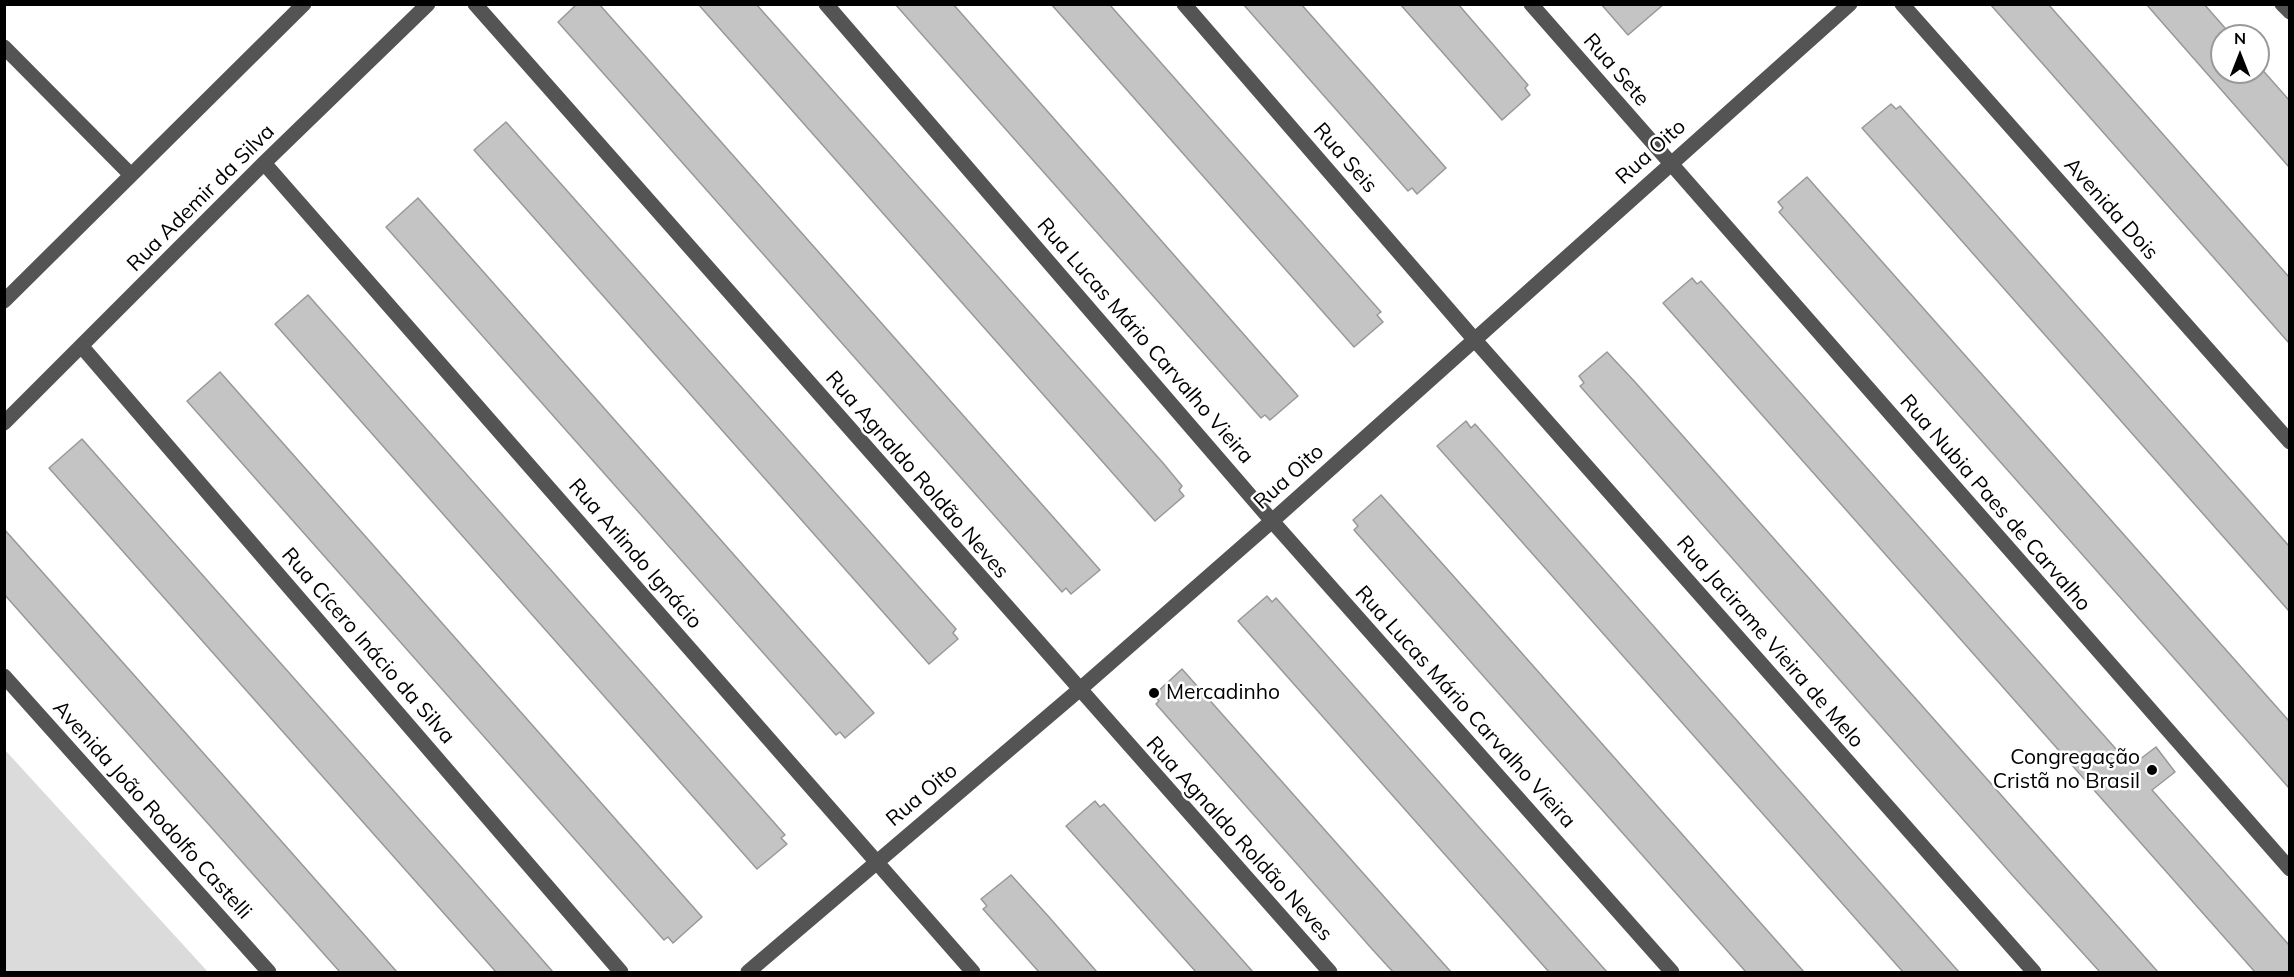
<!DOCTYPE html>
<meta charset="utf-8">
<style>
body{margin:0}
#map{position:relative;width:2294px;height:977px;overflow:hidden;background:#fff;font-family:Mulish,sans-serif}
canvas{display:block}
.frame{position:absolute;inset:0;border:6px solid #000;pointer-events:none}
.north{position:absolute;left:2210px;top:24px;width:60px;height:60px;box-sizing:border-box;background:#fff;border:2px solid #999;border-radius:50%;rotate:0deg;font-size:16px;font-weight:700;line-height:24px;text-align:center;color:#000}
.north::after{content:'';display:block;margin:auto;width:21px;height:27px;background:#000;clip-path:polygon(50% 0,100% 100%,50% 72%,0 100%)}
</style>
<div id="map">
<canvas width="2294" height="977"></canvas>
<div class="frame"></div>
<div class="north">N</div>
</div>
<script>
const c = document.querySelector('canvas').getContext('2d');
c.lineJoin = 'round';
function paint(path, color) { c.fillStyle = color; c.fill(path, 'evenodd'); }
function trace(path, color, width, dash) { c.strokeStyle = color; c.lineWidth = width; c.lineCap = dash ? 'butt' : 'round'; c.setLineDash(dash || []); c.stroke(path); }
function drawText(font, color, halo, rows, align = 'center') {
  c.font = font + ' Mulish,sans-serif'; c.lineWidth = 5; c.setLineDash([]); c.textBaseline = 'middle'; c.strokeStyle = halo; c.fillStyle = color; for (const [text, x, y, turn = 0] of rows) {
    c.save(); c.translate(x, y); c.rotate((+turn || 0) * Math.PI / 180); c.textAlign = isNaN(turn) ? turn : align; if (halo) c.strokeText(text, 0, 0); c.fillText(text, 0, 0); c.restore();
  }
}
const green = new Path2D(`
 M 5,750 L 208,972 L 5,972 Z`);
const building = new Path2D(`
 M 577,4 L 599,4 L 1100,570 L 1071,594 L 1066,588 L 1062,592 L 558,22 Z
 M 698,4 L 756,4 L 1163,463 L 1182,486 L 1179,490 L 1184,496 L 1155,521 Z
 M 895,4 L 953,4 L 1298,396 L 1270,420 L 1265,415 L 1261,418 Z
 M 1051,4 L 1109,4 L 1381,312 L 1377,315 L 1383,322 L 1354,347 Z
 M 1243,4 L 1301,4 L 1446,168 L 1417,194 L 1412,188 L 1408,191 Z
 M 1400,4 L 1458,4 L 1528,85 L 1525,88 L 1530,95 L 1502,120 Z
 M 1601,4 L 1664,4 L 1628,35 Z
 M 1990,4 L 2048,4 L 2289,277 L 2289,343 Z
 M 2146,4 L 2204,4 L 2232,36 L 2222,36 L 2222,72 L 2258,72 L 2258,65 L 2289,100 L 2289,167 Z
 M 1891,104 L 1896,109 L 1900,106 L 2289,546 L 2289,611 L 1862,128 Z
 M 506,122 L 956,629 L 953,633 L 958,639 L 929,664 L 474,150 Z
 M 1807,177 L 2289,721 L 2289,788 L 1779,212 L 1783,208 L 1778,202 Z
 M 418,198 L 874,713 L 845,738 L 840,732 L 836,735 L 386,227 Z
 M 1692,278 L 1697,284 L 1701,281 L 2131,766 L 2156,747 L 2175,772 L 2152,790 L 2289,945 L 2289,972 L 2255,972 L 1663,303 Z
 M 308,295 L 785,835 L 781,838 L 787,844 L 757,869 L 275,324 Z
 M 1607,352 L 1635,382 L 2158,972 L 2100,972 L 2014,877 L 1580,386 L 1584,383 L 1579,376 Z
 M 220,372 L 702,917 L 673,943 L 668,937 L 664,940 L 610,879 L 187,401 Z
 M 1466,421 L 1471,428 L 1475,424 L 1959,972 L 1903,972 L 1437,446 Z
 M 82,439 L 462,868 L 553,972 L 496,972 L 49,468 Z
 M 1381,495 L 1481,607 L 1804,972 L 1746,972 L 1517,714 L 1354,530 L 1358,526 L 1353,520 Z
 M 4,529 L 222,774 L 397,972 L 340,972 L 42,637 L 4,594 Z
 M 1267,596 L 1272,602 L 1276,598 L 1607,972 L 1549,972 L 1238,621 Z
 M 1182,669 L 1394,908 L 1451,972 L 1393,972 L 1372,949 L 1156,704 L 1159,701 L 1154,695 Z
 M 1095,801 L 1100,807 L 1104,804 L 1253,972 L 1196,972 L 1066,826 Z
 M 1011,875 L 1049,917 L 1097,972 L 1039,972 L 983,909 L 987,906 L 981,899 Z`);
const minor = new Path2D(`
 M 475,4 L 1330,972
 M 826,4 L 1272,521 L 1672,972
 M 1184,4 L 1474,339 L 2034,972
 M 1531,4 L 2290,869
 M 1902,4 L 2290,442
 M 2282,4 L 2290,12
 M 4,47 L 131,175
 M 264,163 L 973,972
 M 4,301 L 304,4
 M 83,348 L 621,972
 M 4,423 L 264,163 L 428,4
 M 4,676 L 269,972
 M 748,972 L 1079,690 L 1272,521 L 1850,4`);
const markers = [
 [1154,693,6,"#000"],
 [2152,770,6,"#000"]
];
const streetNames = [
 ["Rua Sete",1616,70,49],
 ["Rua Oito",1651,152,-42],
 ["Rua Seis",1345,158,49],
 ["Rua Ademir da Silva",201,198,-45],
 ["Avenida Dois",2111,209,48],
 ["Rua Lucas Mário Carvalho Vieira",1145,341,49],
 ["Rua Agnaldo Roldão Neves",917,475,49],
 ["Rua Oito",1289,477,-42],
 ["Rua Nubia Paes de Carvalho",1995,503,49],
 ["Rua Arlindo Ignácio",635,554,49],
 ["Rua Jacirame Vieira de Melo",1770,642,49],
 ["Rua Cícero Inácio da Silva",368,646,49],
 ["Rua Lucas Mário Carvalho Vieira",1465,707,48],
 ["Rua Oito",922,795,-40],
 ["Avenida João Rodolfo Castelli",152,810,48],
 ["Rua Agnaldo Roldão Neves",1239,839,48]
];
const poiNames = [
 ["Mercadinho",1166,693],
 ["Congregação",2140,758,"right"],
 ["Cristã no Brasil",2140,782,"right"]
];
paint(green, '#dbdbdb');
paint(building, '#c4c4c4');
trace(building, '#989898', 1.5);
trace(minor, '#545454', 15);
for (const [x, y, r, color] of markers) { const dot = new Path2D(); dot.arc(x, y, r, 0, 2 * Math.PI); c.fillStyle = color; c.fill(dot); trace(dot, '#fff', 2); }
drawText('21px', '#000', '#fff', streetNames);
drawText('21px', '#000', '#fff', poiNames, 'left');
</script>
